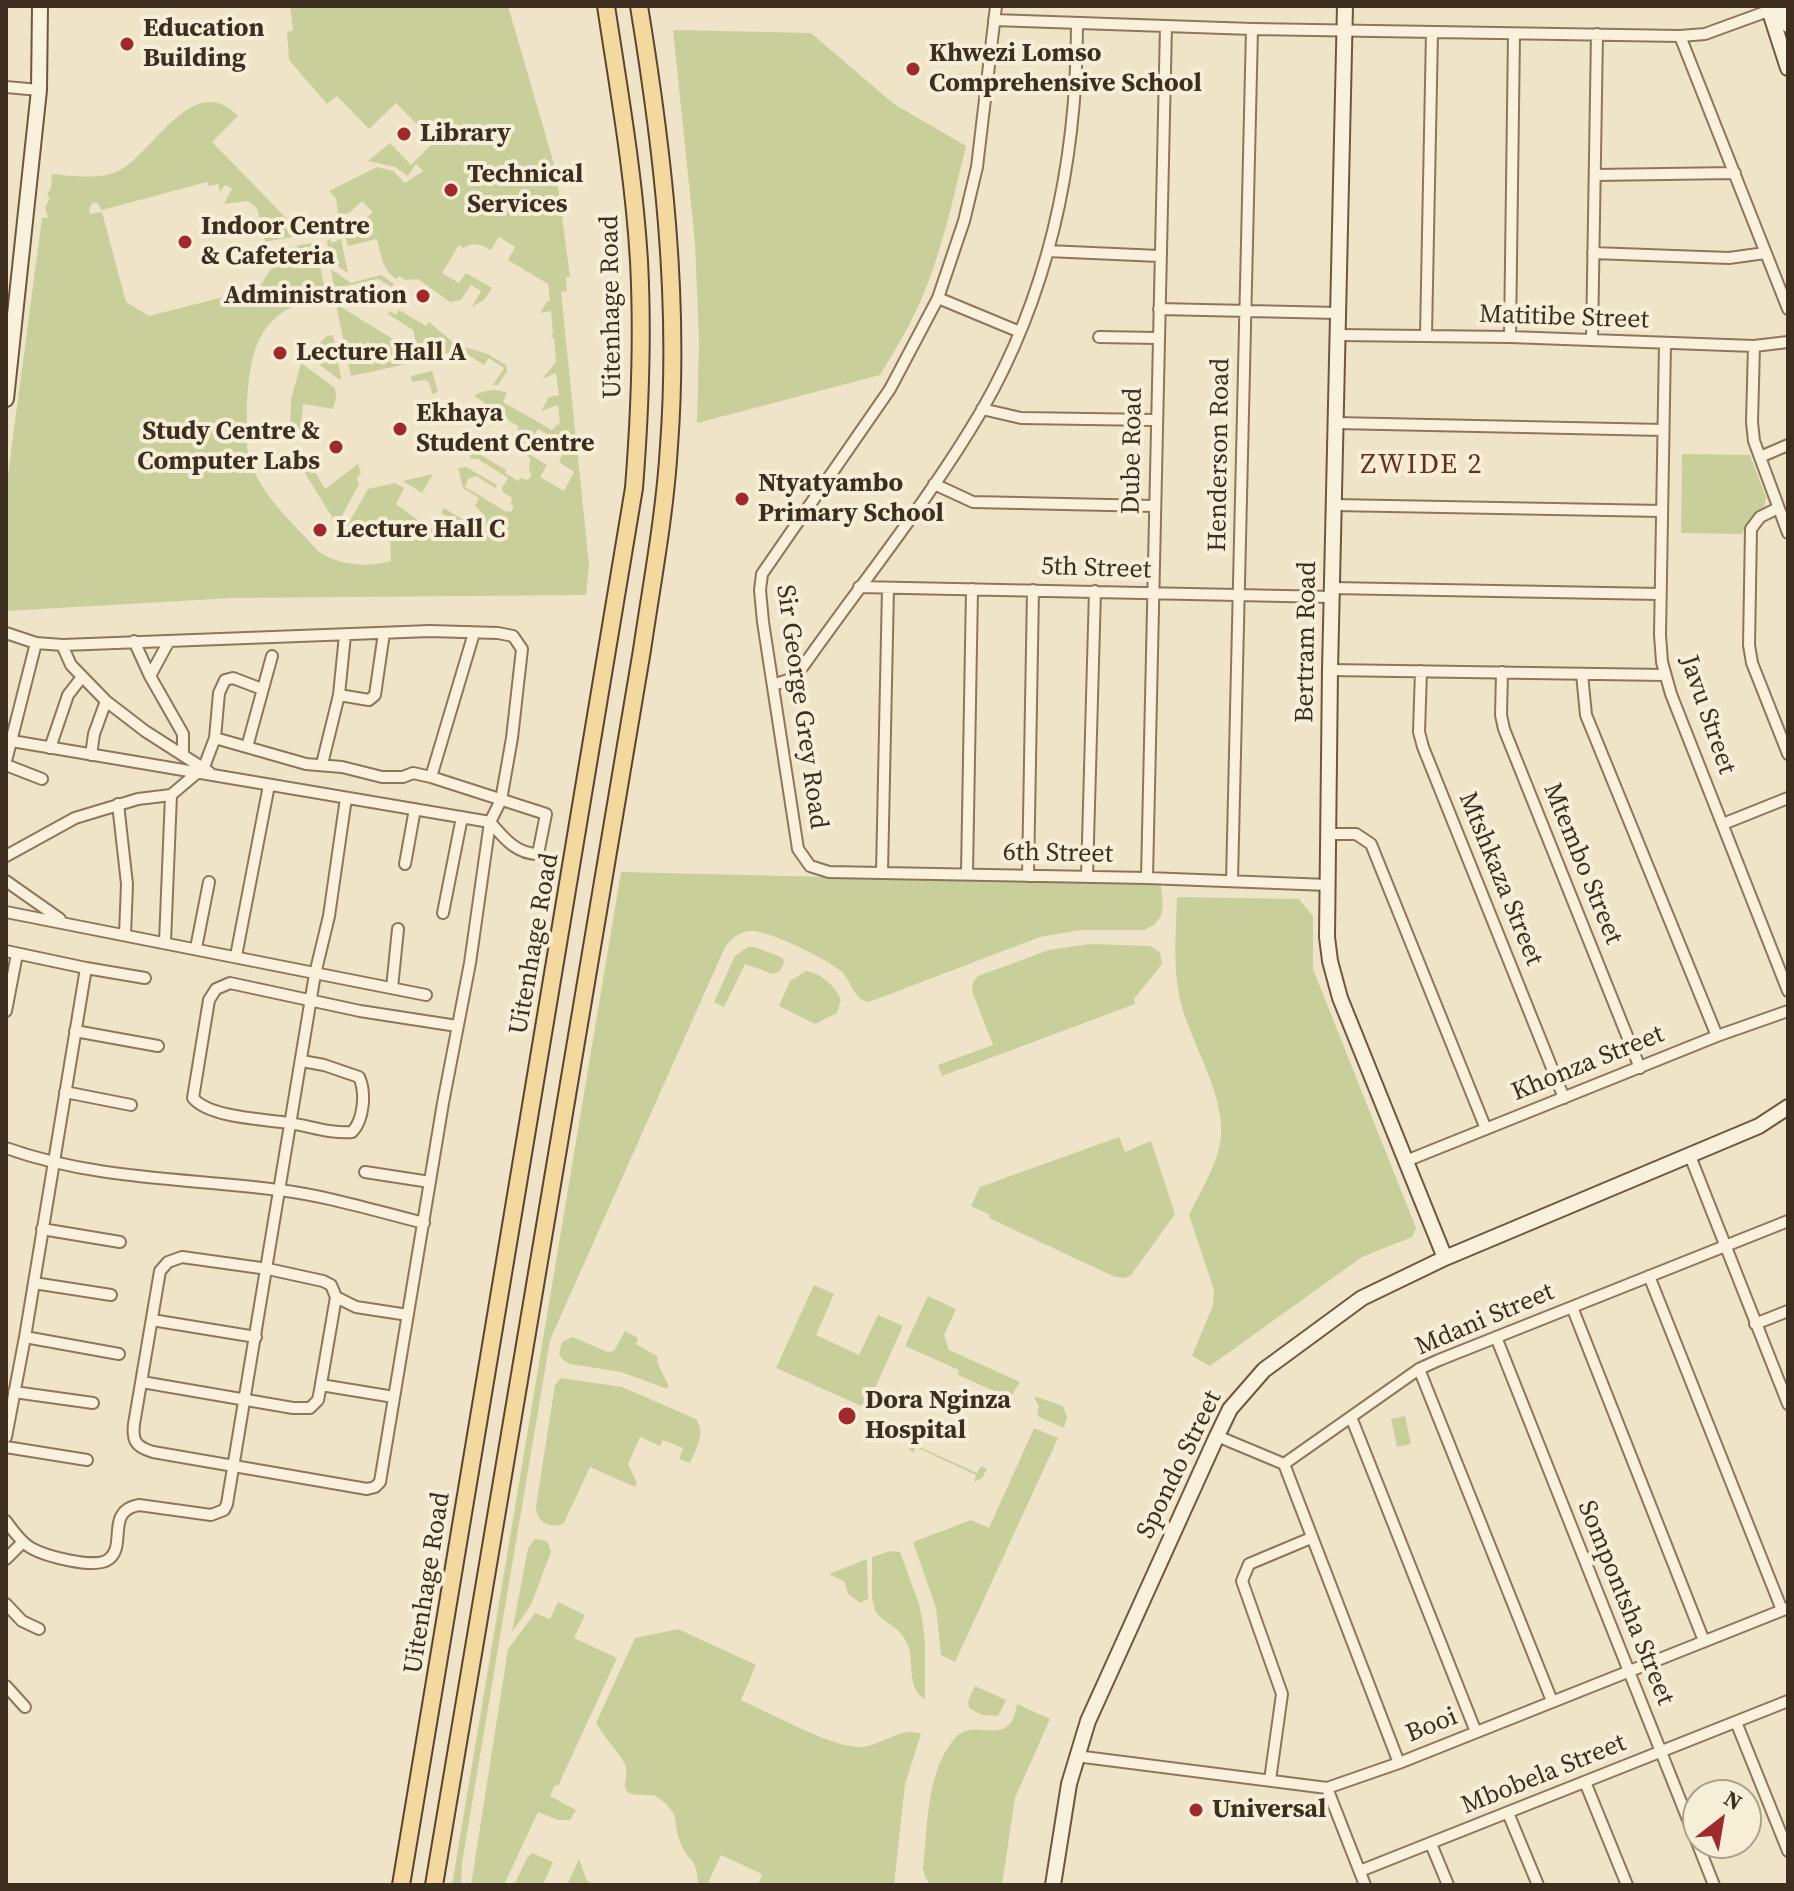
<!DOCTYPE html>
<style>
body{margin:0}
#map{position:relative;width:1794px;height:1891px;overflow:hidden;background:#f0e4c8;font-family:"Source Serif 4",serif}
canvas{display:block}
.frame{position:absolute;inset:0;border:8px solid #3d2e20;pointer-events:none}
.north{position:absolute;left:1682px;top:1779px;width:80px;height:80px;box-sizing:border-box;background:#f7eed8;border:2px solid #ada18e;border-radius:50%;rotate:31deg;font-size:22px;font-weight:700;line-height:32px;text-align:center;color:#3d2e20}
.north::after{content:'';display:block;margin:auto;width:28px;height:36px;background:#9e2a2b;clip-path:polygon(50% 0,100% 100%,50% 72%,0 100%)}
</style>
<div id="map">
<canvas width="1794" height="1891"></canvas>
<div class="frame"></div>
<div class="north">N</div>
</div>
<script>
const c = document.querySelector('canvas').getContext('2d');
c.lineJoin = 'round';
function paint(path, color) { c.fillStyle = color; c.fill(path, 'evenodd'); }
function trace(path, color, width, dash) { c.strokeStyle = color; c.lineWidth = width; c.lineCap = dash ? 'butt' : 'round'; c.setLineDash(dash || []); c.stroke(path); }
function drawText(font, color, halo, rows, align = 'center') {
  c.font = font + ' "Source Serif 4",serif'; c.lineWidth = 8; c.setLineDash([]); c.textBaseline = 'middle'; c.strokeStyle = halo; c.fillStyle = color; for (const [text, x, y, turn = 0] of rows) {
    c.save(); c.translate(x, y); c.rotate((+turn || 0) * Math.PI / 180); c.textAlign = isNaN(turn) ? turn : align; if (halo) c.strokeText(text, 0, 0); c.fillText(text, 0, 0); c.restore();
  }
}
const green = new Path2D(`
 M 290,6 L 508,6 L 556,171 L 570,277 L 566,277 L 567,291 L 561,292 L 589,565 L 586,595 L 233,598 L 6,611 L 6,489 L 42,218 L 48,218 L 45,208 L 50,198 L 47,195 L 51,188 L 52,174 C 71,176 102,180 120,170 C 156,150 193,70 238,116 L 212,142 L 295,227 L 318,222 L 323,226 L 319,232 L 265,242 L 257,208 L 248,201 L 224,204 L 232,189 L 225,185 L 220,192 L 218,184 L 209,186 L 207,182 L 102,210 L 97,203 L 93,203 L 89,208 L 90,214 L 102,212 L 126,302 L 149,316 L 259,288 L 276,261 L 272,251 L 316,242 L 326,298 C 259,306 249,350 247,409 C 247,430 244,450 253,469 C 267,501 295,525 318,551 C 337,565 368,568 391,561 L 390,530 L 347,526 L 368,489 L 395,483 L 404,488 L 396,504 L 430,529 L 433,527 L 445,531 L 449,524 L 448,517 L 441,513 L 444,508 L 477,528 L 482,528 L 486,521 L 485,516 L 475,506 L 479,498 L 463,488 L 458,468 L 466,467 L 497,485 L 495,488 L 476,476 L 468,479 L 465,487 L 505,511 L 511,512 L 514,506 L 511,504 L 512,498 L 503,492 L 502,488 L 508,478 L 478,459 L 471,459 L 468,447 L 506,470 L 505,473 L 518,481 L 520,478 L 528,480 L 532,474 L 529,472 L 530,458 L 511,446 L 518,434 L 518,426 L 505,418 L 505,414 L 498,410 L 493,412 L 485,406 L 484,402 L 474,396 C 484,389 497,388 507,393 L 503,402 L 552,430 L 558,424 L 560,425 L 558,405 L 541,411 L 549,397 L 559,395 L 556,373 L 542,379 L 556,362 L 554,338 L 551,337 L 553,332 L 551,311 L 540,313 L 547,301 L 550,302 L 548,284 L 508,260 L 515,247 L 499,237 L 491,250 C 481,245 474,241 463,248 L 459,245 L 442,273 L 459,283 L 466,273 L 492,288 L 484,300 L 472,307 L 481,291 L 471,285 L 461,300 L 450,302 L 418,279 L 405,280 L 399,276 L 397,279 C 382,271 381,254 377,239 L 348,246 L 345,236 L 373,212 L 362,201 L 349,213 L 338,215 L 336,198 L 329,191 L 377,167 L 393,171 L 405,183 L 423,171 L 416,164 L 408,176 L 395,167 L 368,161 L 390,143 L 411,165 L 434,142 L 396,103 L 369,129 L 337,96 L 327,104 L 289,60 L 287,32 L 293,30 ZM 538,429 L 552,437 L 561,435 L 563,452 L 559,462 L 574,472 L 564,491 L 540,477 L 547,465 L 524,451 Z
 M 673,30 L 811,33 L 894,104 L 966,146 C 954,194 944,243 926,288 C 914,319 897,347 880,375 L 697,423 L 699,341 L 695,243 Z
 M 329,239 L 332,243 L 341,239 L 348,273 L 330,261 L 327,241 Z
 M 331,269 L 351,283 L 381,275 L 394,284 L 392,287 L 378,279 L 341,287 L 335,296 Z
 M 377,284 L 387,291 L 378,304 L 378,308 L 369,303 L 369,298 L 350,291 Z
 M 336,304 L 406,347 L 410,347 L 415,339 L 413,330 L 388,314 L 389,311 L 396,315 L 399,310 L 426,326 L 429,322 L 455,344 L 488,354 L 506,365 L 507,371 L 498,385 L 493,385 L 504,368 L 489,358 L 484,365 L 459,349 L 442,355 L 443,363 L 435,358 L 351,376 Z
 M 333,335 L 341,378 L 340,380 L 306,355 L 327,336 Z
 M 301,363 L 335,388 L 336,397 L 333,409 L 303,404 L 300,437 L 290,440 L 291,399 Z
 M 432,371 L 438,392 L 432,394 L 429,382 L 424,380 L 412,382 L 411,376 Z
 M 1682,454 L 1750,455 L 1766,497 L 1764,508 L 1750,518 L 1742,534 L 1681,533 Z
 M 305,455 L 325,489 L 358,464 L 361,473 L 357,478 L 359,484 L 337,525 L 295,457 Z
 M 433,474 L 422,493 L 403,481 Z
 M 621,872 L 1161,885 L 1163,906 L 1161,916 L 1154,925 L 1144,930 L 1081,930 L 1040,937 L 869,1002 C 852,999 852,981 841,971 C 827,959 768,930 751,931 C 739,932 732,938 725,947 L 550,1340 L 462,1863 L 461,1885 L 452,1885 Z
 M 1177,897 L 1299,899 L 1313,916 L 1313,969 L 1416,1228 L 1412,1237 L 1362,1257 L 1210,1366 L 1192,1356 L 1213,1305 L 1214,1290 L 1189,1215 C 1201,1190 1219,1163 1221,1135 C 1224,1095 1193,1046 1182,1007 C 1172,971 1176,934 1177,897 Z
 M 1089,944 L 1150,946 L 1160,952 L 1162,964 L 1134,999 L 1135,1004 L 942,1076 L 938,1065 L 993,1045 L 972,991 L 973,982 L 978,976 L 1049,950 Z
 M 748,947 L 755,947 L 783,958 L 784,963 L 780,971 L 773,974 L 745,964 L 724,1007 L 714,1002 L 735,956 Z
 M 806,971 C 824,975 834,985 841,1000 L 837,1013 L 815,1024 L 779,1006 L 790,981 Z
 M 1119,1137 L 1125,1152 L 1151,1141 L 1175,1214 L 1131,1275 L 1125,1278 L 1115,1277 L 989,1218 L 990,1215 L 971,1206 L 980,1187 Z
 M 814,1285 L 834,1294 L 816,1335 L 859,1355 L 878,1315 L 903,1326 L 866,1408 L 776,1368 Z
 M 928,1296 L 956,1309 L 944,1335 L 949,1350 L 1020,1382 L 1010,1398 L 958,1375 L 959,1370 L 905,1346 Z
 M 625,1331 L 638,1338 L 636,1344 L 657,1356 L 658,1364 L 668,1385 L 667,1389 L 621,1372 L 570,1364 L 563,1360 L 559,1354 L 562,1342 L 572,1337 L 608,1352 L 614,1351 Z
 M 561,1378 L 622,1387 L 696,1419 C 706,1433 696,1449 690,1463 L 679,1459 L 683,1448 L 663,1440 L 660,1446 L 640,1437 L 628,1464 L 637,1483 L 635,1487 L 590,1467 L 564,1523 C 550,1530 536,1522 536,1506 L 555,1385 Z
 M 1037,1397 L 1063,1406 L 1067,1417 L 1064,1428 L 1039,1417 L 1037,1411 L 1039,1406 L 1034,1398 Z
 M 1405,1416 L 1411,1444 L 1397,1447 L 1391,1419 Z
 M 1034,1428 L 1058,1438 L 955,1662 L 941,1655 L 936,1608 L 913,1542 L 971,1520 L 989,1528 Z
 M 919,1440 L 917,1446 L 977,1473 L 981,1466 L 987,1469 L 982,1478 L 974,1482 L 976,1475 L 916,1447 L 913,1453 L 909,1449 L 910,1443 L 914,1440 Z
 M 535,1539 L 547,1541 L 551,1552 L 531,1605 L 512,1632 L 528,1548 Z
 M 890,1551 L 900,1552 L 919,1604 L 923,1624 L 925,1643 L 925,1699 C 908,1691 913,1664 909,1648 C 902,1624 878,1623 874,1607 C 870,1593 873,1572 872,1557 Z
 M 867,1559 L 868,1599 L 860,1603 L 848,1594 L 845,1582 L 829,1574 Z
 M 558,1602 L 585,1615 L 574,1638 L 617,1658 L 558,1786 L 555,1785 L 550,1796 L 576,1810 L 570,1820 L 558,1820 L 538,1812 L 504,1885 L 471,1885 L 508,1649 L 535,1613 L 550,1619 Z
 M 678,1629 L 756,1665 L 741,1700 C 769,1713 827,1744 856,1747 C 879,1749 899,1725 921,1734 L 905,1784 L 894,1885 L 758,1885 L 762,1874 L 721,1855 L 707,1885 L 698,1885 C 697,1856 690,1865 681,1844 C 671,1819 683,1814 654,1795 C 605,1797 636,1781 623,1761 C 615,1748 604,1737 596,1723 L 635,1638 Z
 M 975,1686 L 1006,1700 L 998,1716 L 982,1715 L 969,1708 L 968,1701 Z
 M 1017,1704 L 1050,1719 L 1015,1798 L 1002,1885 L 931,1885 L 925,1877 L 923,1869 C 928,1826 926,1771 955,1738 C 976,1715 1010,1752 1017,1704 Z
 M 532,1853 L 553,1862 L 543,1885 L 514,1885 L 527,1858 Z
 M 579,1859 L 587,1881 L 595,1885 L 567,1885 Z`);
const street = new Path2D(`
 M 996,6 L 977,167 L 964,221 L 938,298 L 890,389 L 762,574 L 760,590 L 763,622 L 798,849 L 810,866 L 829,872 L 1147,878 L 1328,885
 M 994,20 L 1252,29 L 1680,36 L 1705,34 L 1768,11
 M 1680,36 L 1788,309
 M 6,87 L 39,90
 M 1595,175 L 1735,173
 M 1048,251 L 1159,256
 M 1593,253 L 1729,258 L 1765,253
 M 938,298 L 1020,332
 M 1159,309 L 1338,313
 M 1338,335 L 1510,337 L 1754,346 L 1788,342
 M 1426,335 L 1432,32
 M 1099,337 L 1157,338
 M 1510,337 L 1514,34
 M 1592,340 L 1597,34
 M 1665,343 L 1660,635 L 1662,662 L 1671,694 L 1788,991
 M 1754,346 L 1752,422 L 1754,441 L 1788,533
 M 982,409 L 1021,418 L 1155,420
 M 1336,423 L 1663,430
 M 1760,457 L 1788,445
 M 934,484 L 973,502 L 1154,506
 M 1334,505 L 1662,511
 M 1778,508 L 1760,517 L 1751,529 L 1749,645 L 1752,663 L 1788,754
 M 859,587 L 1331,597
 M 1332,588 L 1660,594
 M 6,633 L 36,643 L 63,645 L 430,631 L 498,633 L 513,636 L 522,649 L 512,738 L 501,800 L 490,822 L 470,963 L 443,1103 L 380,1482 L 375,1487 L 367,1489 L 153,1452 C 136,1447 132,1441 134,1424 L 160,1271 L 168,1262 L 182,1257 L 268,1269 L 323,1281 L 331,1285 L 336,1297 L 320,1390 L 318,1400 L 310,1408 L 293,1408 L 142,1382
 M 134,641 L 150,676 L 183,734 L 183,755
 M 62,645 L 71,665 L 106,701 L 145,731 L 209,772
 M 1330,670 L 1665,675
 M 1421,671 L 1419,732 L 1423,747 L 1564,1098
 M 1502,672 L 1501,715 L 1504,729 L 1640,1068
 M 1582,674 L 1586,715 L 1717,1036
 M 150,676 L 169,641
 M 773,685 L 791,679 L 804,665 C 863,581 930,499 982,410 C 1050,291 1077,160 1077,24
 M 339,695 L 345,635
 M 215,738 L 219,693 L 225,680 L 233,678 L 262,689
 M 6,740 L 490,822 C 504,838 516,854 538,854 L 546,814 L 431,777 L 413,773 L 403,777 L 382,777 L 342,767 L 306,764 L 215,738 L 204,767
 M 247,747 L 272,656
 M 50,748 L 68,695 L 82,677
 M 91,755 L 94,734 L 106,701
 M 6,761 L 36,643
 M 322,764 L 339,695 L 369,700 L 375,695 L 384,633
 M 6,765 L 42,779
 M 431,777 L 474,633
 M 118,804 L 127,884 L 125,935
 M 1723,824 L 1788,798
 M 1329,834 L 1356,834 L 1371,844 L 1486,1129
 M 6,856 L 75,818 L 138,799 L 171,795 L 197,773
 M 405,864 L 415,809
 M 882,872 L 888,588
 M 967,873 L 972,589
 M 1028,876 L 1033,590
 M 1087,877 L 1095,591
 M 1147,878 L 1166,26
 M 6,881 L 60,919
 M 1232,881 L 1252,29
 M 6,912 L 426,995
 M 443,913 L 462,817
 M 165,942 L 171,795
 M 196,948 L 209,882
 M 6,951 L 86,968 L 25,1337 L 6,1437
 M 236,956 L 269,785
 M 86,968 L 145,978
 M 392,988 L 398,929
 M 6,1011 L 17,954
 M 75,1031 L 158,1046
 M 302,1061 L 324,1065 L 359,1077 C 366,1092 364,1120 352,1132 C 330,1134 311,1126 289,1123 C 264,1119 210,1118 193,1098 L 209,1000 L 216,989 L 230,983 L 360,1011 L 457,1026
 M 65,1092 L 131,1105
 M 6,1148 C 96,1180 186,1178 279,1190 C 328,1196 376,1211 424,1223
 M 1690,1156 L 1788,1404
 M 1406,1161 L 1717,1036 L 1788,1011
 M 365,1172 L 430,1182
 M 42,1229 L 120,1242
 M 1649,1276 L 1782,1610
 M 34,1283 L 111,1295
 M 336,1297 L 356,1307 L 408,1315
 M 1572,1307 L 1704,1641
 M 152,1320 L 256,1337
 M 1755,1324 L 1788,1311
 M 25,1337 L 119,1354
 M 1496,1337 L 1714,1885
 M 1419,1369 L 1552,1701
 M 321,1385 L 394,1397
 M 14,1392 L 93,1403
 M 1351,1417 L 1476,1732
 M 1217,1436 L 1284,1464 L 1419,1369 L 1439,1360 L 1788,1221
 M 6,1447 L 87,1460
 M 1284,1464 L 1399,1763
 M 6,1521 C 13,1531 21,1542 31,1548 C 45,1556 96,1570 109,1559 C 127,1545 105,1511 139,1505 L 211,1515 L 224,1510 L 227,1504 L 315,974 L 329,916 L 346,798
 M 6,1559 L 23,1542
 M 6,1604 L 22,1621 L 39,1629
 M 6,1686 L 25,1707
 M 1736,1722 L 1788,1851
 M 1076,1756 L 1327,1788 L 1399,1763 L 1788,1608
 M 1270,1780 L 1282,1694 L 1242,1581 L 1249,1564 L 1311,1538
 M 1585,1782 L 1627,1885
 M 1327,1788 L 1365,1885
 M 1508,1813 L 1538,1885
 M 1431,1844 L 1448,1885
 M 1360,1871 L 1788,1701`);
const secondary = new Path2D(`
 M 1345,6 L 1330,670 L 1327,937 L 1330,961 L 1340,998 L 1445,1258
 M 1768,6 L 1788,68
 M 1782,6 L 1788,25
 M 6,399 L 39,90 L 40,6
 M 1053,1885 L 1069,1784 L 1088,1721 L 1217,1436 L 1230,1409 L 1264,1370 L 1362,1298 L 1445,1258 L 1759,1126 L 1788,1107`);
const primary = new Path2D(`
 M 401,1885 L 634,488 C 640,412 643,337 639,261 C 634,176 619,91 606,6
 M 434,1885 L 642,650 C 652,582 665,514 669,446 C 680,298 663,152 639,6`);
const markers = [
 [127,44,8,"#9e2a2b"],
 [913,69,8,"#9e2a2b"],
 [404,134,8,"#9e2a2b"],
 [451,190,8,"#9e2a2b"],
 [185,242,8,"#9e2a2b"],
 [423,296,8,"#9e2a2b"],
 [280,353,8,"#9e2a2b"],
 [400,429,8,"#9e2a2b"],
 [336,447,8,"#9e2a2b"],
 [742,499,8,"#9e2a2b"],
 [320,530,8,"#9e2a2b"],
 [847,1416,10,"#9e2a2b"],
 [1196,1810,8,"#9e2a2b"]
];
const poiNames = [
 ["Education",143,29],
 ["Building",143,59],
 ["Khwezi Lomso",929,54],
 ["Comprehensive School",929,84],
 ["Library",420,134],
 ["Technical",467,175],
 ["Services",467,205],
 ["Indoor Centre",201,227],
 ["& Cafeteria",201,257],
 ["Administration",407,296,"right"],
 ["Lecture Hall A",296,353],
 ["Ekhaya",416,414],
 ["Student Centre",416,444],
 ["Study Centre &",320,432,"right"],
 ["Computer Labs",320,462,"right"],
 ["Ntyatyambo",758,484],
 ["Primary School",758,514],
 ["Lecture Hall C",336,530],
 ["Dora Nginza",865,1401],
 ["Hospital",865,1431],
 ["Universal",1212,1810]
];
const streetNames = [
 ["Uitenhage Road",612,307,-91],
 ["Matitibe Street",1564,318,2],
 ["Dube Road",1133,451,-89],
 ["Henderson Road",1220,455,-89],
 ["5th Street",1096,569,2],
 ["Bertram Road",1307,642,-89],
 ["Sir George Grey Road",801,707,82],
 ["Javu Street",1707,715,71],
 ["6th Street",1058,854,1],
 ["Mtembo Street",1582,864,68],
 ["Mtshkaza Street",1500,879,68],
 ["Uitenhage Road",535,944,-80],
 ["Khonza Street",1588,1064,-22],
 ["Mdani Street",1485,1320,-23],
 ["Spondo Street",1180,1465,-64],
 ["Uitenhage Road",428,1583,-81],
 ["Sompontsha Street",1625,1603,68],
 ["Booi",1432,1726,-22],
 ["Mbobela Street",1544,1775,-22]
];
const neighbourhoodNames = [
 ["ZWIDE 2",1422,466]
];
paint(green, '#c9cf9b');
trace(street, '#8d765c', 14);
trace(secondary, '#6f573f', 18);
trace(primary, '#5b4430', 20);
trace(street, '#faf1dc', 10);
trace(secondary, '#faf1dc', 14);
trace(primary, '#f3d9a0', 16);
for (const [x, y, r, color] of markers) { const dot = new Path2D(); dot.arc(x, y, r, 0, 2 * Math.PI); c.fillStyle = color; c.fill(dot); trace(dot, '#f7eed8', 3); }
drawText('bold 26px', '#3d2e20', '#f7eed8', poiNames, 'left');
drawText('26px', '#3d2e20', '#f7eed8', streetNames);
c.letterSpacing = '2px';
drawText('28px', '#6b2e1e', '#f7eed8', neighbourhoodNames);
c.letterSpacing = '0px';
</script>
